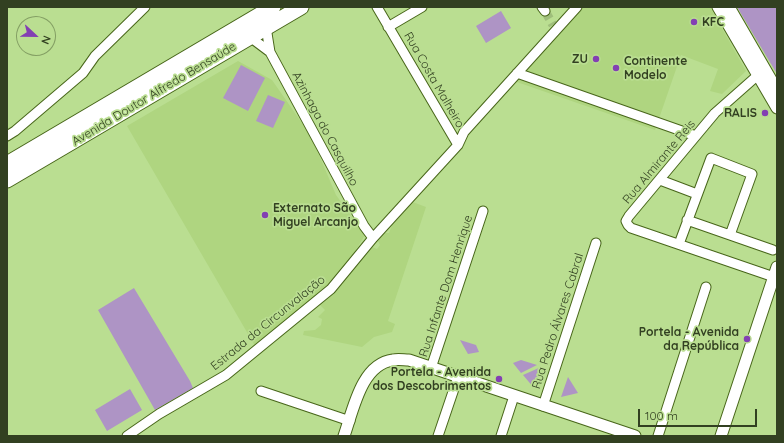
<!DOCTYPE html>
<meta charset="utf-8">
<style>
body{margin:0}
#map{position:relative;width:784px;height:443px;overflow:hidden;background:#bade91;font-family:Quicksand,sans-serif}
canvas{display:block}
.frame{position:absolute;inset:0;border:8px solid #324021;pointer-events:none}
.north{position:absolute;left:16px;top:16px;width:40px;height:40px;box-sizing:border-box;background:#bade91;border:1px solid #849f64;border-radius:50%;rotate:112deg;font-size:11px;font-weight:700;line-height:16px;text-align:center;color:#324021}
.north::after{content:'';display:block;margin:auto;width:14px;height:18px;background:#833fb3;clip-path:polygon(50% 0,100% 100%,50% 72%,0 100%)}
.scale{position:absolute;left:638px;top:409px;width:119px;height:18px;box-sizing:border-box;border:2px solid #324021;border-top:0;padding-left:5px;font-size:12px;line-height:14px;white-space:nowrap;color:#324021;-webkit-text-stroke:3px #bade91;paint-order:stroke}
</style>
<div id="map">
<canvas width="784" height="443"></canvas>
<div class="frame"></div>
<div class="north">N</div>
<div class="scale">100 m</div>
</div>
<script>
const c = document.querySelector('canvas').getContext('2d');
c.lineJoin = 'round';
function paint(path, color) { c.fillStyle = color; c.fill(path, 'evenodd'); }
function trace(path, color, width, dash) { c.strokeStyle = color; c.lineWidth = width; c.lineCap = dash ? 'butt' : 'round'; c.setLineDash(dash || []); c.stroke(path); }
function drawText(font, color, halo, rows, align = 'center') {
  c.font = font + ' Quicksand,sans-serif'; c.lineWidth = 3.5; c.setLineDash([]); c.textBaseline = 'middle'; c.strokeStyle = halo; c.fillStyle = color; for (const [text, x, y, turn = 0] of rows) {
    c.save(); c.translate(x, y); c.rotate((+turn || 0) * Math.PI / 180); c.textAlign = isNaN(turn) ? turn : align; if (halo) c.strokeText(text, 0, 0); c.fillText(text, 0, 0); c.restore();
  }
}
const built = new Path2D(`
 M 582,7 L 710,7 L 746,71 L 722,94 L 710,91 L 718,69 L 681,55 L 655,130 L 514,81 Z
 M 238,61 L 272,80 L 311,136 L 336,195 L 365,235 L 333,287 L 255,346 L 127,126 Z
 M 410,201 L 426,207 L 388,321 L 395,324 L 392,332 L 374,337 L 362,347 L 303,335 L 304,331 L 315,330 L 321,325 L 322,319 L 318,317 L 325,310 L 320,305 L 332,295 L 372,247 L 377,249 L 380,245 L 378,241 L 379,238 L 384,233 L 389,233 L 394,220 Z`);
const green = new Path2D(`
 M 737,7 L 777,7 L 777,74 Z
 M 501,11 L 511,28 L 486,43 L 476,26 Z
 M 241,65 L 265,78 L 248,111 L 223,98 Z
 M 268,95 L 285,102 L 273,128 L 256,121 Z
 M 134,288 L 190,381 L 193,388 L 155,410 L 98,310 Z
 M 460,340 L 476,345 L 479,352 L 468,354 Z
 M 521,360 L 537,365 L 521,373 L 513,363 Z
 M 541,367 L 534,388 L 523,375 Z
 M 568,377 L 578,393 L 561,397 Z
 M 130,389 L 142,410 L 107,431 L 95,410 Z`);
const minorTunnel = new Path2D(`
 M 545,11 L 553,25`);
const minor = new Path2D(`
 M 377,7 L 458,145
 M 542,7 L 545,11
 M 266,27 L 270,52 L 364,226 L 373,238
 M 388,27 L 422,7
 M 250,37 L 270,52
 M 517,73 L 696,136
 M 758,75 L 715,113 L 629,216 L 626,221 L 628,225 L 631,228 L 774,277 L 777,283
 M 7,136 L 15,131 L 83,73 L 95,56 L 145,7
 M 660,180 L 697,194
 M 687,220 L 773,250
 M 679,244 L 711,158 L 752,174 L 730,235
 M 431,368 L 483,211
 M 261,391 L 350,421
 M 543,406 L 596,243
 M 127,436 L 159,414 L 226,375 L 331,289 L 373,238 L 458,145 L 464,132 L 577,7
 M 438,436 L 458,377
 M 501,436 L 514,396
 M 658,436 L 706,287`);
const tertiary = new Path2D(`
 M 718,7 L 777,108
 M 729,7 L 777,90
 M 344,436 C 353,411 361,364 393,360 C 398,359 404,360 409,360 L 635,436
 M 721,436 L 777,267`);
const trunk = new Path2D(`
 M 7,164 L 273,7
 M 7,180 L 301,7`);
const markers = [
 [694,22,4,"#833fb3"],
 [596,59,4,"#833fb3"],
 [616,68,4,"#833fb3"],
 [765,113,4,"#833fb3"],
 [265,215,4,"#833fb3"],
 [747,339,4,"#833fb3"],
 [499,379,4,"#833fb3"]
];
const poiNames = [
 ["KFC",702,22,"left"],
 ["ZU",588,59],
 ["Continente",624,61,"left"],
 ["Modelo",624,75,"left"],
 ["RALIS",757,113],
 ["Externato São",273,208,"left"],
 ["Miguel Arcanjo",273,222,"left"],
 ["Portela - Avenida",739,332],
 ["da República",739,346],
 ["Portela - Avenida",491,372],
 ["dos Descobrimentos",491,386]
];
const streetNames = [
 ["Rua Costa Malheiro",434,80,60],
 ["Avenida Doutor Alfredo Bensaúde",154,94,-31],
 ["Azinhaga do Casquilho",325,129,62],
 ["Rua Almirante Reis",659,162,-50],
 ["Rua Infante Dom Henrique",446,286,-72],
 ["Rua Pedro Álvares Cabral",558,321,-72],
 ["Estrada da Circunvalação",268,323,-39]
];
paint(built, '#afd580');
paint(green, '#ae94c5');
trace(minorTunnel, '#9fbe7b', 9, [9, 4.5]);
trace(minor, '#48661a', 11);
trace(tertiary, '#48661a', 13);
trace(trunk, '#48661a', 17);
trace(minor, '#fff', 9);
trace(tertiary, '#fff', 11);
trace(trunk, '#fff', 15);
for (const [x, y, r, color] of markers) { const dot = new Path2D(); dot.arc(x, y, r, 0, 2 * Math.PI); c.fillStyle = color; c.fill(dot); trace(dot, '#bade91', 1.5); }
drawText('bold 12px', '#324021', '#bade91', poiNames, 'right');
drawText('12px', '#324021', '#bade91', streetNames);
</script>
